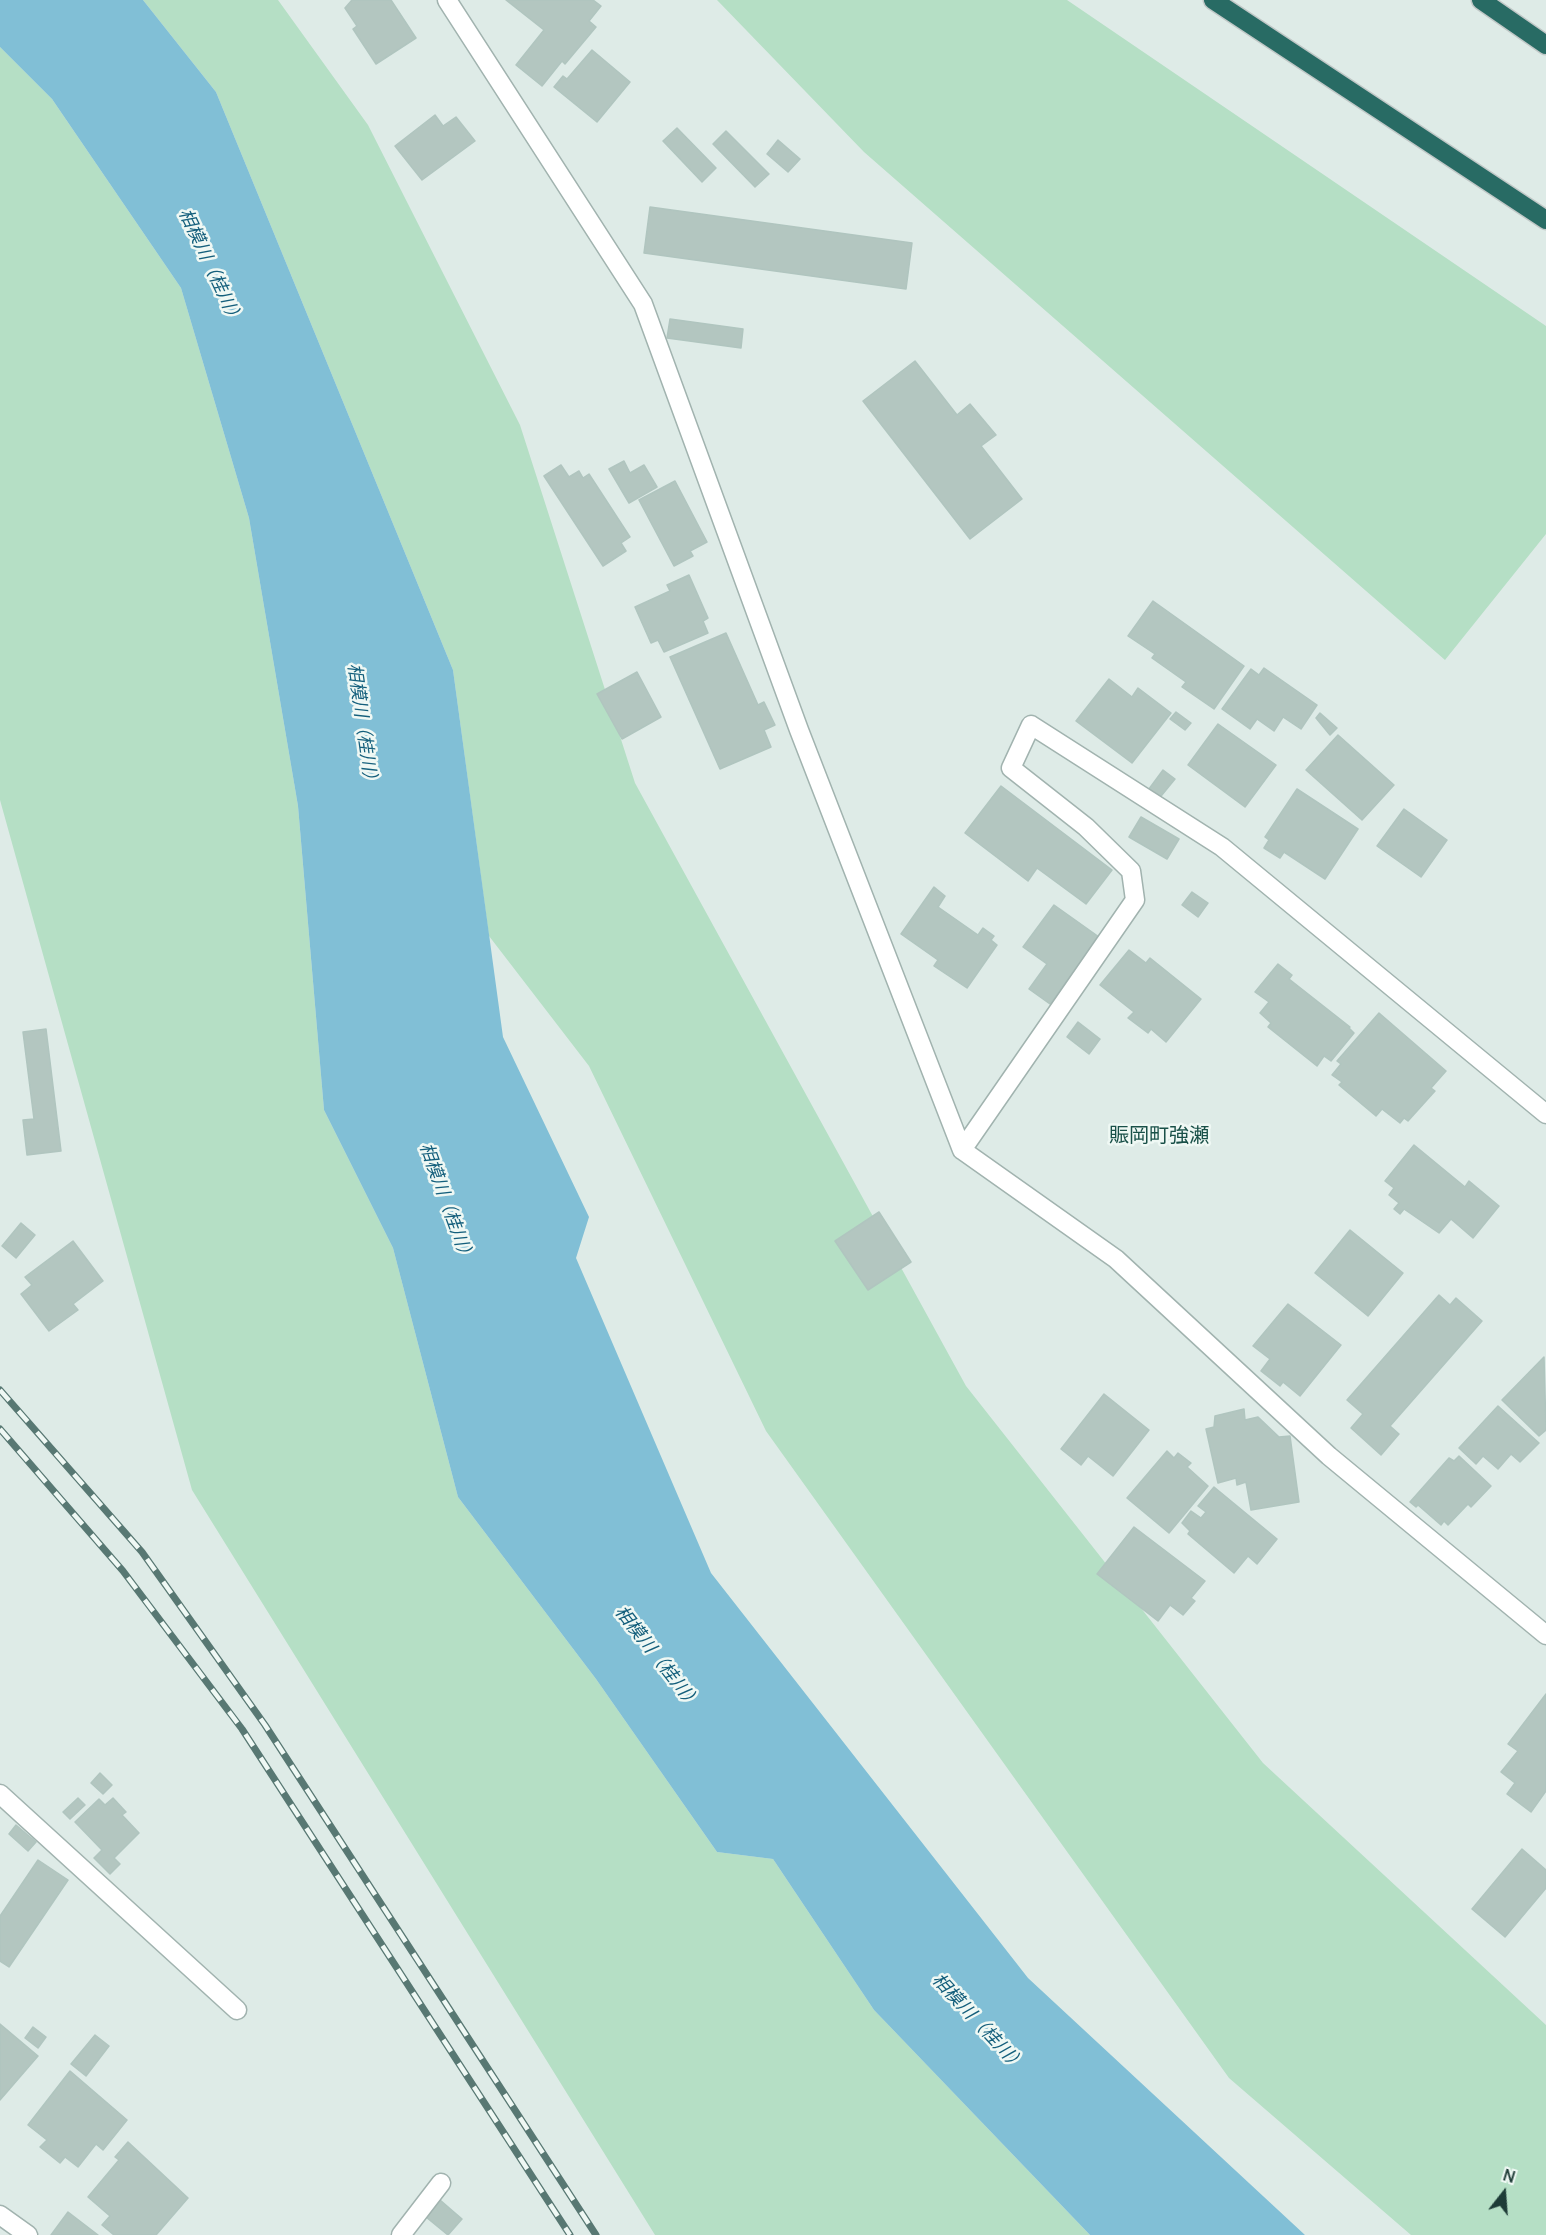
<!DOCTYPE html>
<meta charset="utf-8">
<style>
body{margin:0}
#map{position:relative;width:1546px;height:2235px;overflow:hidden;background:#deebe7;font-family:Manrope,sans-serif}
canvas{display:block}
.north{position:absolute;left:1474px;top:2163px;width:60px;height:60px;-webkit-text-stroke:4px #eff8f4;paint-order:stroke;rotate:17deg;font-size:16px;font-weight:700;line-height:24px;text-align:center;color:#1e3c37}
.north::after{content:'';display:block;margin:auto;width:21px;height:27px;background:#1e3c37;clip-path:polygon(50% 0,100% 100%,50% 72%,0 100%)}
</style>
<div id="map">
<canvas width="1546" height="2235"></canvas>
<div class="north">N</div>
</div>
<script>
const c = document.querySelector('canvas').getContext('2d');
c.lineJoin = 'round';
function paint(path, color) { c.fillStyle = color; c.fill(path, 'evenodd'); }
function trace(path, color, width, dash) { c.strokeStyle = color; c.lineWidth = width; c.lineCap = dash ? 'butt' : 'round'; c.setLineDash(dash || []); c.stroke(path); }
function drawText(font, color, halo, rows, align = 'center') {
  c.font = font + ' Manrope,"Noto Sans JP",sans-serif'; c.lineWidth = 5; c.setLineDash([]); c.textBaseline = 'middle'; c.strokeStyle = halo; c.fillStyle = color; for (const [text, x, y, turn = 0] of rows) {
    c.save(); c.translate(x, y); c.rotate((+turn || 0) * Math.PI / 180); c.textAlign = isNaN(turn) ? turn : align; if (halo) c.strokeText(text, 0, 0); c.fillText(text, 0, 0); c.restore();
  }
}
const green = new Path2D(`
 M 143,0 L 278,0 L 368,125 L 520,425 L 635,783 L 966,1386 L 1263,1763 L 1546,2025 L 1546,2235 L 1411,2235 L 1229,2078 L 766,1431 L 589,1066 L 489,936 L 453,670 L 216,92 Z
 M 717,0 L 1067,0 L 1546,326 L 1546,534 L 1445,660 L 864,152 Z
 M 0,47 L 52,99 L 181,288 L 249,518 L 298,806 L 324,1110 L 393,1248 L 458,1497 L 596,1679 L 717,1852 L 773,1859 L 874,2010 L 1090,2235 L 655,2235 L 192,1490 L 0,800 Z`);
const water = new Path2D(`
 M 0,0 L 143,0 L 216,92 L 453,670 L 503,1037 L 589,1217 L 576,1258 L 711,1573 L 1028,1978 L 1305,2235 L 1090,2235 L 874,2010 L 773,1859 L 717,1852 L 596,1679 L 458,1497 L 393,1248 L 324,1110 L 298,806 L 249,518 L 181,288 L 52,99 L 0,47 Z`);
const building = new Path2D(`
 M 352,0 L 391,0 L 416,38 L 376,64 L 353,29 L 357,26 L 345,8 Z
 M 506,0 L 593,0 L 601,6 L 589,21 L 596,27 L 565,64 L 562,61 L 542,86 L 516,65 L 544,30 Z
 M 592,50 L 630,82 L 597,122 L 554,87 L 563,76 L 567,79 Z
 M 435,115 L 443,126 L 456,117 L 475,141 L 422,180 L 395,146 Z
 M 677,128 L 716,168 L 702,182 L 663,141 Z
 M 726,131 L 769,174 L 755,187 L 713,144 Z
 M 778,140 L 800,159 L 788,172 L 767,154 Z
 M 650,207 L 912,243 L 906,289 L 644,253 Z
 M 670,319 L 743,329 L 741,348 L 667,338 Z
 M 915,361 L 957,415 L 970,404 L 996,435 L 981,446 L 1022,499 L 970,539 L 863,401 Z
 M 624,461 L 630,473 L 644,465 L 657,487 L 629,503 L 609,469 Z
 M 561,465 L 569,477 L 579,471 L 583,478 L 589,474 L 630,537 L 621,543 L 626,551 L 603,566 L 544,476 Z
 M 675,481 L 707,542 L 690,551 L 693,556 L 674,566 L 639,500 Z
 M 689,575 L 708,618 L 703,621 L 708,633 L 664,652 L 658,640 L 651,643 L 635,607 L 670,591 L 667,585 Z
 M 1153,601 L 1244,666 L 1214,709 L 1182,687 L 1186,682 L 1152,658 L 1155,654 L 1128,636 Z
 M 726,633 L 758,705 L 764,702 L 775,725 L 764,730 L 771,747 L 720,769 L 670,657 Z
 M 1264,668 L 1317,705 L 1301,729 L 1283,717 L 1274,731 L 1257,719 L 1250,729 L 1222,709 L 1251,669 L 1259,675 Z
 M 637,672 L 661,717 L 622,739 L 597,694 Z
 M 1109,679 L 1132,697 L 1138,688 L 1171,713 L 1132,763 L 1076,721 Z
 M 1176,712 L 1191,723 L 1185,730 L 1170,719 Z
 M 1320,713 L 1337,728 L 1330,735 L 1316,718 Z
 M 1218,724 L 1276,765 L 1245,807 L 1188,765 Z
 M 1338,735 L 1394,785 L 1362,820 L 1306,770 Z
 M 1163,770 L 1175,779 L 1157,801 L 1146,793 Z
 M 1001,786 L 1112,870 L 1086,904 L 1037,868 L 1028,881 L 965,833 Z
 M 1297,789 L 1358,829 L 1325,879 L 1284,852 L 1280,858 L 1264,848 L 1269,840 L 1265,837 Z
 M 1404,809 L 1447,840 L 1421,877 L 1377,846 Z
 M 1141,817 L 1179,839 L 1167,859 L 1129,837 Z
 M 934,887 L 945,896 L 938,907 L 978,935 L 983,928 L 994,936 L 991,940 L 997,945 L 967,988 L 934,966 L 938,960 L 901,934 Z
 M 1192,892 L 1208,903 L 1198,917 L 1182,905 Z
 M 1054,905 L 1099,937 L 1050,1004 L 1029,989 L 1047,964 L 1023,947 Z
 M 1129,950 L 1146,963 L 1150,958 L 1201,999 L 1166,1042 L 1151,1029 L 1148,1033 L 1128,1018 L 1134,1012 L 1100,985 Z
 M 1278,964 L 1292,975 L 1289,979 L 1350,1027 L 1349,1028 L 1354,1033 L 1331,1061 L 1324,1056 L 1317,1066 L 1268,1027 L 1271,1023 L 1260,1013 L 1269,1002 L 1255,992 Z
 M 1379,1013 L 1446,1071 L 1431,1088 L 1435,1091 L 1408,1121 L 1404,1118 L 1400,1123 L 1382,1109 L 1376,1116 L 1339,1085 L 1342,1082 L 1332,1075 L 1341,1064 L 1337,1061 Z
 M 1078,1022 L 1100,1039 L 1089,1054 L 1067,1037 Z
 M 46,1029 L 61,1151 L 27,1155 L 23,1120 L 34,1119 L 23,1032 Z
 M 1414,1145 L 1465,1187 L 1469,1181 L 1499,1206 L 1473,1238 L 1451,1219 L 1439,1233 L 1404,1209 L 1400,1214 L 1394,1209 L 1399,1203 L 1389,1195 L 1394,1188 L 1385,1181 Z
 M 879,1212 L 911,1262 L 868,1290 L 835,1241 Z
 M 21,1223 L 35,1235 L 16,1258 L 2,1246 Z
 M 1350,1230 L 1403,1273 L 1368,1316 L 1315,1273 Z
 M 73,1241 L 103,1281 L 73,1304 L 78,1310 L 49,1331 L 21,1294 L 32,1285 L 25,1277 Z
 M 1439,1295 L 1450,1305 L 1456,1298 L 1482,1321 L 1390,1426 L 1399,1434 L 1381,1455 L 1351,1428 L 1363,1414 L 1347,1400 Z
 M 1288,1304 L 1341,1345 L 1300,1396 L 1283,1382 L 1280,1386 L 1261,1371 L 1270,1359 L 1253,1346 Z
 M 1544,1357 L 1546,1430 L 1539,1436 L 1502,1400 Z
 M 1104,1394 L 1149,1430 L 1113,1476 L 1088,1456 L 1081,1465 L 1061,1449 Z
 M 1498,1406 L 1539,1443 L 1520,1462 L 1511,1454 L 1498,1469 L 1483,1456 L 1476,1464 L 1459,1448 Z
 M 1244,1409 L 1245,1420 L 1258,1417 L 1279,1437 L 1290,1436 L 1299,1502 L 1251,1510 L 1246,1482 L 1237,1485 L 1236,1478 L 1218,1483 L 1206,1429 L 1214,1427 L 1215,1416 Z
 M 1167,1451 L 1174,1458 L 1178,1453 L 1191,1463 L 1187,1467 L 1208,1486 L 1169,1533 L 1127,1498 Z
 M 1459,1456 L 1491,1486 L 1471,1507 L 1468,1504 L 1448,1525 L 1444,1521 L 1441,1525 L 1418,1505 L 1416,1507 L 1410,1502 L 1449,1458 L 1454,1461 Z
 M 1214,1487 L 1277,1539 L 1257,1564 L 1248,1556 L 1234,1573 L 1188,1534 L 1190,1531 L 1182,1523 L 1191,1511 L 1201,1518 L 1206,1512 L 1198,1506 Z
 M 1134,1527 L 1205,1581 L 1191,1598 L 1195,1601 L 1183,1615 L 1170,1605 L 1158,1621 L 1097,1574 Z
 M 1546,1694 L 1546,1791 L 1531,1812 L 1507,1794 L 1515,1783 L 1501,1772 L 1518,1751 L 1508,1744 Z
 M 100,1773 L 112,1785 L 103,1794 L 91,1783 Z
 M 78,1798 L 85,1805 L 70,1819 L 63,1812 Z
 M 113,1798 L 126,1812 L 122,1815 L 139,1833 L 114,1858 L 120,1864 L 110,1874 L 94,1858 L 102,1850 L 75,1822 L 99,1799 L 105,1805 Z
 M 16,1825 L 36,1842 L 28,1851 L 9,1834 Z
 M 1522,1849 L 1546,1870 L 1546,1888 L 1505,1937 L 1472,1909 Z
 M 38,1860 L 68,1880 L 9,1967 L 0,1961 L 0,1916 Z
 M 0,2024 L 38,2056 L 0,2100 Z
 M 33,2027 L 46,2037 L 38,2048 L 25,2038 Z
 M 95,2035 L 109,2046 L 86,2076 L 71,2064 Z
 M 70,2071 L 127,2120 L 103,2150 L 96,2144 L 78,2167 L 65,2157 L 60,2163 L 40,2147 L 47,2140 L 28,2125 Z
 M 128,2142 L 188,2198 L 156,2235 L 114,2235 L 102,2225 L 110,2216 L 88,2197 L 119,2160 L 115,2157 Z
 M 440,2200 L 462,2219 L 448,2235 L 426,2217 Z
 M 68,2212 L 98,2235 L 51,2235 Z`);
const service = new Path2D(`
 M 0,1794 L 237,2010
 M 0,2215 L 28,2235`);
const minor = new Path2D(`
 M 447,0 L 643,304 L 799,730 L 962,1150 L 1116,1259 L 1329,1456 L 1546,1635
 M 962,1150 L 1135,900 L 1131,871 L 1086,827 L 1011,768 L 1031,725 L 1222,847 L 1546,1114
 M 401,2235 L 441,2183`);
const motorway = new Path2D(`
 M 1213,0 L 1546,220
 M 1481,0 L 1546,45`);
const rail = new Path2D(`
 M 0,1390 L 142,1552 L 265,1725 L 596,2235
 M 0,1429 L 123,1571 L 242,1729 L 570,2235`);
const waterNames = [
 ["相模川（桂川）",210,267,65],
 ["相模川（桂川）",362,726,82],
 ["相模川（桂川）",446,1203,70],
 ["相模川（桂川）",657,1658,52],
 ["相模川（桂川）",978,2023,47]
];
const quarterNames = [
 ["賑岡町強瀬",1159,1136]
];
paint(green, '#b5dfc5');
paint(water, '#81bfd6');
paint(building, '#b3c6c0');
trace(building, '#b0c5bf', 1.5);
trace(service, '#a1b3af', 21);
trace(minor, '#a1b3af', 21);
trace(motorway, '#c0c8c7', 21);
trace(service, '#fff', 18);
trace(minor, '#fff', 18);
trace(motorway, '#286b64', 18);
trace(rail, '#587873', 7);
trace(rail, '#eff8f4', 4.5, [14]);
drawText('italic 18px', '#145f7c', '#eff8f4', waterNames);
drawText('20px', '#195048', '#eff8f4', quarterNames);
</script>
